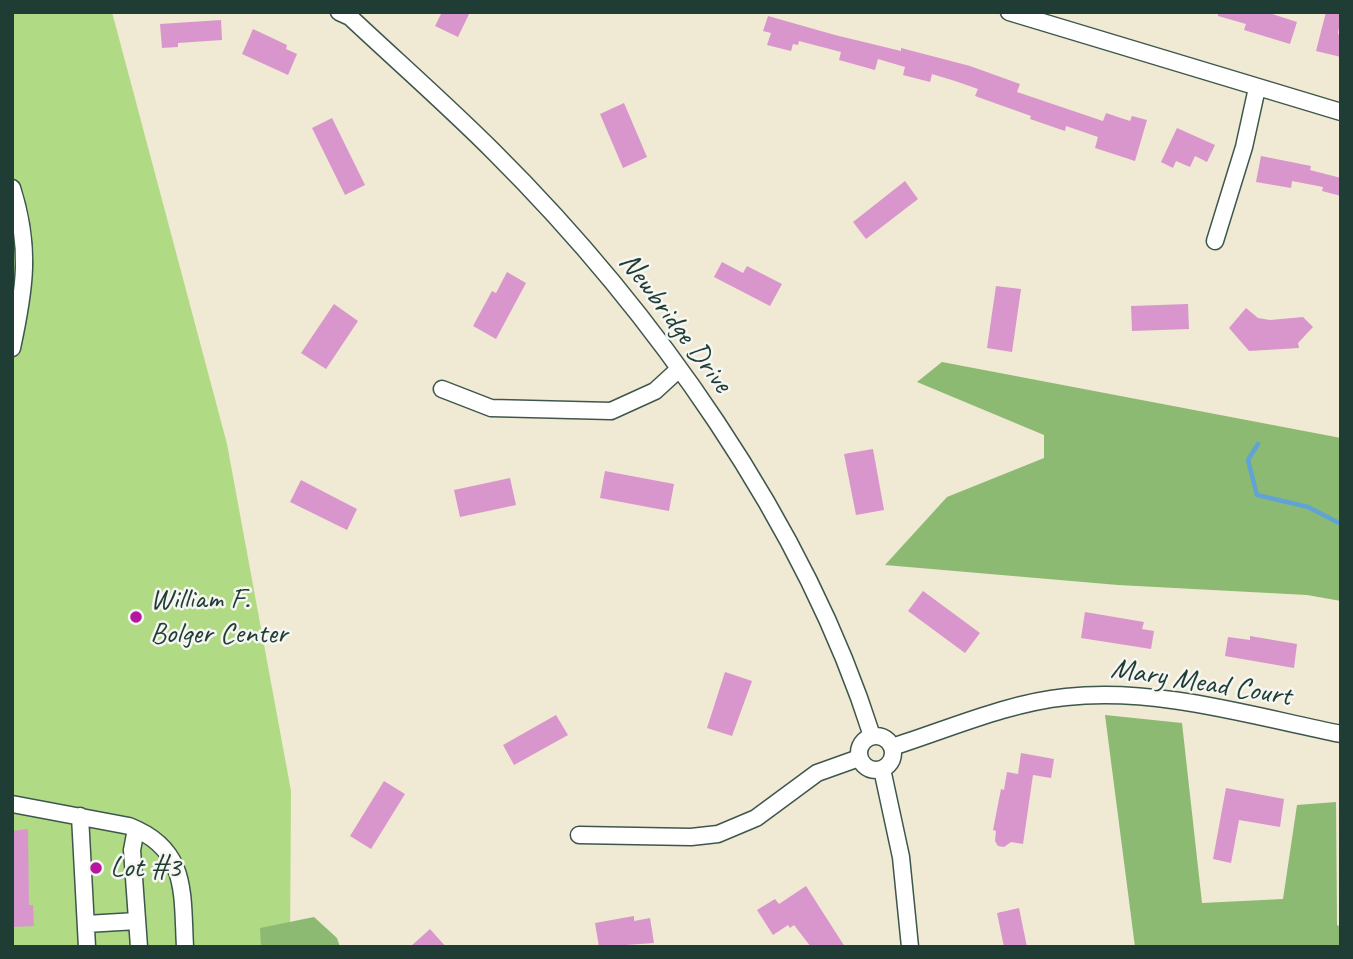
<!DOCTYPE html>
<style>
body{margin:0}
#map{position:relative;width:1353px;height:959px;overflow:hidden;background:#f0e9d4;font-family:Caveat,sans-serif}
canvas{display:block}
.frame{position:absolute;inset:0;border:14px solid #1f3d34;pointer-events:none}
</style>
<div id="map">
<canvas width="1353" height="959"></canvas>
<div class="frame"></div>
</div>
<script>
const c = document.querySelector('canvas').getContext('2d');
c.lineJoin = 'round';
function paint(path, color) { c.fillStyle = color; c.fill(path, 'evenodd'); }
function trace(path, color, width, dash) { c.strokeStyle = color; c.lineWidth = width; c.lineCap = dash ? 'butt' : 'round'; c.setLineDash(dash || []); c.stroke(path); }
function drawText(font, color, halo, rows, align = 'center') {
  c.font = font + ' Caveat,sans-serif'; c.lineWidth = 5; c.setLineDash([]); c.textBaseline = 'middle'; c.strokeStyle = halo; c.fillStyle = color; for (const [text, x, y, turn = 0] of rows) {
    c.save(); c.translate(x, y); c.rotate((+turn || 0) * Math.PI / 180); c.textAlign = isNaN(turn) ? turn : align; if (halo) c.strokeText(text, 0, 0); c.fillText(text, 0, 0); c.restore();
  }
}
const green = new Path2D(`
 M 12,12 L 112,12 L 227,444 L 291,791 L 290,947 L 12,947 Z`);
const forest = new Path2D(`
 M 942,362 L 1341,438 L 1341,601 L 1307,595 L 1118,585 L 885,565 L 947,497 L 1044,458 L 1044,435 L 917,382 Z
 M 1105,715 L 1182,723 L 1202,903 L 1283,899 L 1297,805 L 1336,802 L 1337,925 L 1341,927 L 1341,947 L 1135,947 Z
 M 314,917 L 337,938 L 340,947 L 261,947 L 260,928 Z`);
const stream = new Path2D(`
 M 1258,444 L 1248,460 L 1257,495 L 1308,507 L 1341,524`);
const building = new Path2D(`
 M 442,12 L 470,12 L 458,37 L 435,26 Z
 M 1218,12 L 1266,12 L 1297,22 L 1290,44 L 1244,30 L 1246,24 L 1218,16 Z
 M 1326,12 L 1341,14 L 1338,34 L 1341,35 L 1341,57 L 1316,51 Z
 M 768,16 L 835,35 L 901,51 L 901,48 L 970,66 L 1020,84 L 1017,92 L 1103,121 L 1106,113 L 1130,121 L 1132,116 L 1147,120 L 1135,161 L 1095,148 L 1098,137 L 1066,126 L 1065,131 L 1030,119 L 1031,116 L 975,96 L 978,89 L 955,81 L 932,74 L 930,82 L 903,75 L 905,67 L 878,59 L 875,70 L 839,60 L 841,52 L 799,41 L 798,45 L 793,44 L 791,51 L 767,45 L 771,33 L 763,31 Z
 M 221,20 L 222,40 L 178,43 L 178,47 L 162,48 L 160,24 Z
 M 253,29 L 287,45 L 286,49 L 297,54 L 288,75 L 242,54 Z
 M 624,103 L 647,157 L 623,168 L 600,114 Z
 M 332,118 L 365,185 L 345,195 L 312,128 Z
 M 1177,128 L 1215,145 L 1207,162 L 1195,156 L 1190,167 L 1176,161 L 1173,168 L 1161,162 Z
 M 1261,156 L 1311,166 L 1310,170 L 1341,178 L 1341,196 L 1322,191 L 1323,187 L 1292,181 L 1291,188 L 1256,182 Z
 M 905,181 L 918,199 L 866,239 L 853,222 Z
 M 722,262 L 743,273 L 747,266 L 782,284 L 770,306 L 714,277 Z
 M 507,272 L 526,283 L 496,339 L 473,326 L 492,291 L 496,293 Z
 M 996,286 L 1021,289 L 1012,352 L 987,348 Z
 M 334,304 L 358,321 L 326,369 L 301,353 Z
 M 1188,304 L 1189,329 L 1132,331 L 1131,306 Z
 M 1246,308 L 1258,318 L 1270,320 L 1303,317 L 1313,327 L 1298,343 L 1299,348 L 1249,351 L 1229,328 Z
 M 873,449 L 884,510 L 856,515 L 844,454 Z
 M 605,471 L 674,484 L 669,511 L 600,498 Z
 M 510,478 L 516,505 L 460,517 L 454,490 Z
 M 301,480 L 357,509 L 347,530 L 290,502 Z
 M 923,591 L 980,633 L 965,653 L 908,611 Z
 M 1085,612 L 1144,622 L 1142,629 L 1154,631 L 1151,649 L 1081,638 Z
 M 1250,636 L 1297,644 L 1294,668 L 1225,656 L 1228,637 L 1250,640 Z
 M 725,672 L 752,681 L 732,736 L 707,728 Z
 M 556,715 L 568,735 L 514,765 L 503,745 Z
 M 1021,753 L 1054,759 L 1051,778 L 1033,775 L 1023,844 L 1011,842 L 1004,847 L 998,846 L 995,841 L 996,831 L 993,830 L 1001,789 L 1004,790 L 1007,772 L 1018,774 Z
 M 384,781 L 405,794 L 371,849 L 350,836 Z
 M 1226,788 L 1284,799 L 1280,827 L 1239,820 L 1231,863 L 1213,859 Z
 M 28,829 L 29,905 L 33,905 L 34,926 L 12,927 L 12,831 Z
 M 806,886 L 845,947 L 811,947 L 794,925 L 790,928 L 788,925 L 773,935 L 757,910 L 775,899 L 779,904 Z
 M 1019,908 L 1027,947 L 1004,947 L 997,913 Z
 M 634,916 L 634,921 L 650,918 L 654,943 L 599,947 L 595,923 Z
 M 430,929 L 446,947 L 410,947 Z`);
const minor = new Path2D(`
 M 339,12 L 350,17 C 398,62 447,105 493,151 C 652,309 804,521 872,736
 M 1009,12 L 1341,112
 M 12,188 C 31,247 25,288 12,348
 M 1215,241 L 1244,147 L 1257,88
 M 442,389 L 491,408 L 611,411 L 655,391 L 679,369
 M859 753a17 17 0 1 1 34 0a17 17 0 1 1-34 0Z
 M 892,747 C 949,729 1007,703 1066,697 C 1157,687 1252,716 1341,734
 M 882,769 L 901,857 L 910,947
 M 12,804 L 129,826 C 188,849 182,892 185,947
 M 80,816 L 87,947
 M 136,829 L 132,850 L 139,947
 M 579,835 L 691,837 L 718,834 L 756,818 L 817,773 L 859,758
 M 86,924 L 137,921`);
const markers = [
 [136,617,7,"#b5179e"],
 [96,868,7,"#b5179e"]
];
const streetNames = [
 ["Newbridge Drive",675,323,53],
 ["Mary Mead Court",1201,683,9]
];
const poiNames = [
 ["William F.",150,600],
 ["Bolger Center",150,634],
 ["Lot #3",110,868]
];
paint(green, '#b1da85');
paint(forest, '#8cba72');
trace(stream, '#60a3d4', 4.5);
paint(building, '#d996cc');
trace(minor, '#3e574c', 19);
trace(minor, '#fff', 16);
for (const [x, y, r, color] of markers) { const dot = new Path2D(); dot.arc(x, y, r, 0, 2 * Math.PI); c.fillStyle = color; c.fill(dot); trace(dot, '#f6f6f2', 2.5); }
drawText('30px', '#1f3d34', '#f6f6f2', streetNames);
drawText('30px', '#1f3d34', '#f6f6f2', poiNames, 'left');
</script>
